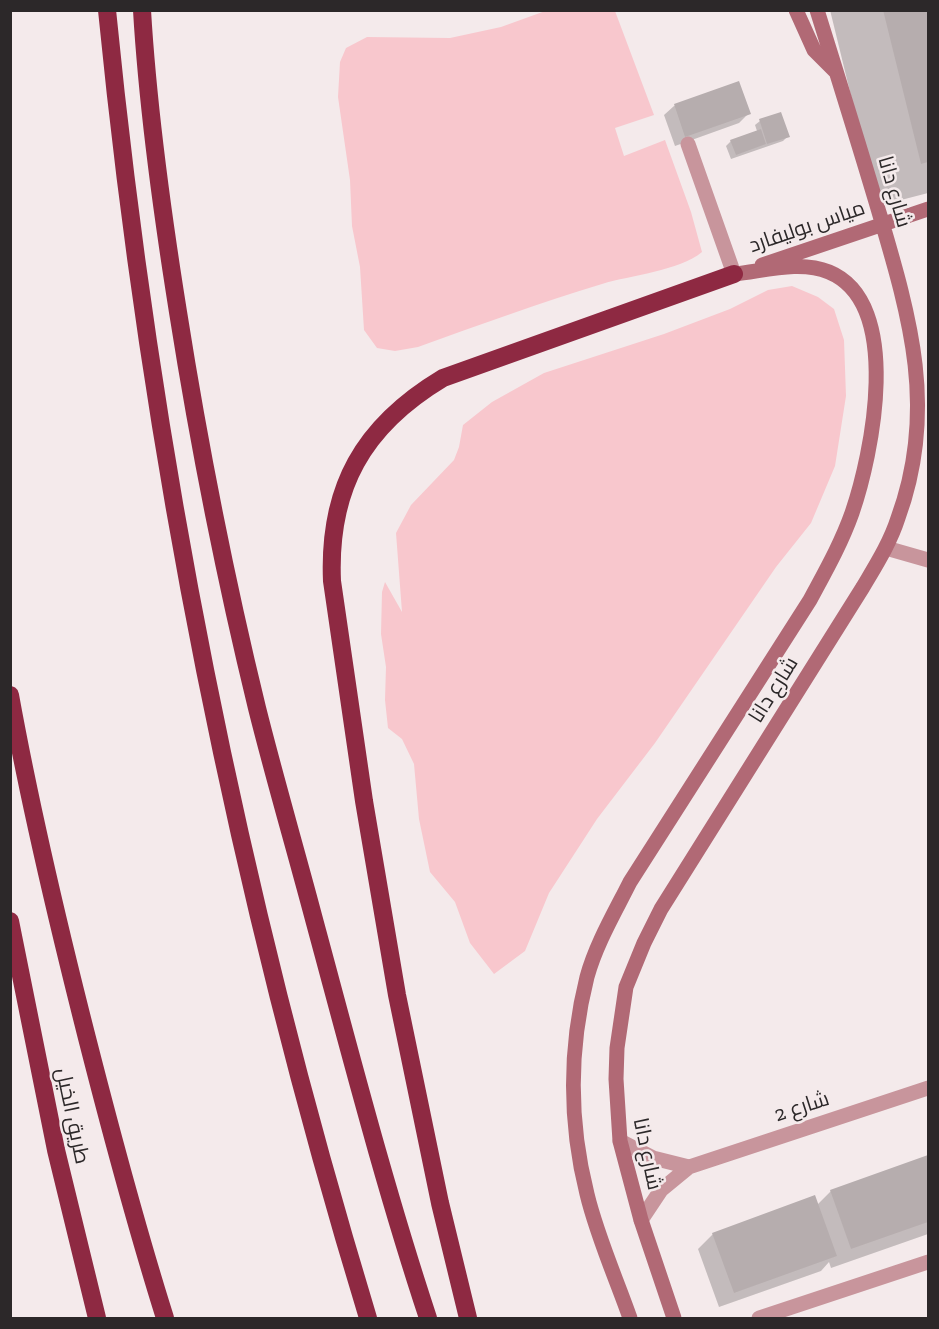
<!DOCTYPE html>
<meta charset="utf-8">
<style>
body{margin:0}
#map{position:relative;width:939px;height:1329px;overflow:hidden;background:#f4eaeb;font-family:"Zilla Slab",serif}
canvas{display:block}
.frame{position:absolute;inset:0;border:12px solid #2c2829;pointer-events:none}
</style>
<div id="map">
<canvas width="939" height="1329"></canvas>
<div class="frame"></div>
</div>
<script>
const c = document.querySelector('canvas').getContext('2d');
c.lineJoin = 'round';
function paint(path, color) { c.fillStyle = color; c.fill(path, 'evenodd'); }
function trace(path, color, width, dash) { c.strokeStyle = color; c.lineWidth = width; c.lineCap = dash ? 'butt' : 'round'; c.setLineDash(dash || []); c.stroke(path); }
function drawText(font, color, halo, rows, align = 'center') {
  c.font = font + ' "Zilla Slab",Cairo,serif'; c.lineWidth = 5; c.setLineDash([]); c.textBaseline = 'middle'; c.strokeStyle = halo; c.fillStyle = color; for (const [text, x, y, turn = 0] of rows) {
    c.save(); c.translate(x, y); c.rotate((+turn || 0) * Math.PI / 180); c.textAlign = isNaN(turn) ? turn : align; if (halo) c.strokeText(text, 0, 0); c.fillText(text, 0, 0); c.restore();
  }
}
const green = new Path2D(`
 M 548,10 L 615,11 L 654,115 L 615,128 L 624,156 L 665,140 L 691,212 L 702,252 C 679,271 631,275 602,284 C 539,303 479,325 418,347 L 395,351 L 377,348 L 364,330 L 360,267 L 352,226 L 350,180 L 338,97 L 340,62 L 346,48 L 367,37 L 450,38 L 501,27 Z
 M 792,286 L 818,297 L 834,309 L 844,340 L 846,396 L 835,466 L 811,523 L 776,567 L 655,743 L 597,819 L 549,893 L 525,951 L 494,974 L 470,943 L 455,902 L 430,872 L 419,819 L 414,764 L 402,739 L 388,728 L 385,700 L 386,667 L 381,634 L 382,592 L 385,582 L 402,612 L 396,533 L 411,505 L 454,460 L 459,447 L 463,425 L 492,402 L 544,373 L 664,334 L 730,309 L 768,290 Z`);
const shadow = new Path2D(`
 M 830,10 L 928,10 L 928,193 L 878,206 Z
 M 738,83 L 749,113 L 739,123 L 675,146 L 664,115 L 674,106 Z
 M 760,121 L 788,136 L 783,141 L 731,159 L 726,146 L 731,141 L 757,131 L 755,125 Z
 M 928,1157 L 928,1234 L 831,1268 L 829,1262 L 821,1271 L 719,1307 L 698,1249 L 713,1234 L 817,1205 L 831,1191 Z`);
const building = new Path2D(`
 M 883,10 L 928,10 L 928,162 L 921,164 Z
 M 739,81 L 751,114 L 685,137 L 674,104 Z
 M 781,112 L 790,137 L 767,144 L 759,119 Z
 M 761,129 L 766,144 L 736,155 L 730,140 Z
 M 928,1155 L 928,1222 L 851,1249 L 830,1190 Z
 M 815,1195 L 837,1256 L 734,1293 L 712,1233 Z`);
const lane = new Path2D(`
 M 688,144 L 734,274`);
const street = new Path2D(`
 M 886,548 L 928,560
 M 620,1141 L 653,1158 L 689,1167
 M 641,1220 L 661,1190 L 689,1167 L 928,1088
 M 759,1318 L 928,1262`);
const secondary = new Path2D(`
 M 796,10 L 814,50 L 835,71
 M 762,265 L 928,209
 M 630,1318 C 616,1278 597,1236 587,1194 C 569,1123 569,1048 587,977 C 596,944 615,912 630,882 L 810,600 C 825,572 841,544 852,513 C 872,455 904,303 829,272 C 800,260 764,271 734,274
 M 674,1318 L 641,1220 L 620,1141 L 616,1079 L 617,1048 L 626,987 L 644,943 L 661,909 L 863,587 C 876,565 890,543 898,518 C 939,406 908,311 876,202 C 857,138 837,74 817,10`);
const highway = new Path2D(`
 M 107,10 C 151,456 238,891 368,1318
 M 142,10 C 148,112 162,212 178,312 C 199,445 225,577 257,708 C 275,780 296,851 315,923 C 351,1056 385,1188 428,1318
 M 10,695 C 31,811 58,924 87,1038 C 111,1132 136,1226 165,1318
 M 10,921 L 56,1150 L 97,1318
 M 468,1318 L 440,1203 L 397,995 L 364,801 L 332,581 C 328,488 363,426 443,378 L 734,274`);
const streetNames = [
 ["شارع دانا",894,192,74],
 ["مياس بوليفارد",807,227,-19],
 ["شارع دانا",774,690,-58],
 ["شارع 2",802,1107,-18],
 ["طريق الخيل",72,1116,78],
 ["شارع دانا",647,1154,78]
];
paint(green, '#f8c7cd');
paint(shadow, '#0003');
paint(building, '#b6adae');
trace(lane, '#c8959c', 15);
trace(street, '#c8959c', 15);
trace(secondary, '#b16975', 15);
trace(highway, '#8e2942', 18);
drawText('21px', '#2c2829', '#f4eaeb', streetNames);
</script>
